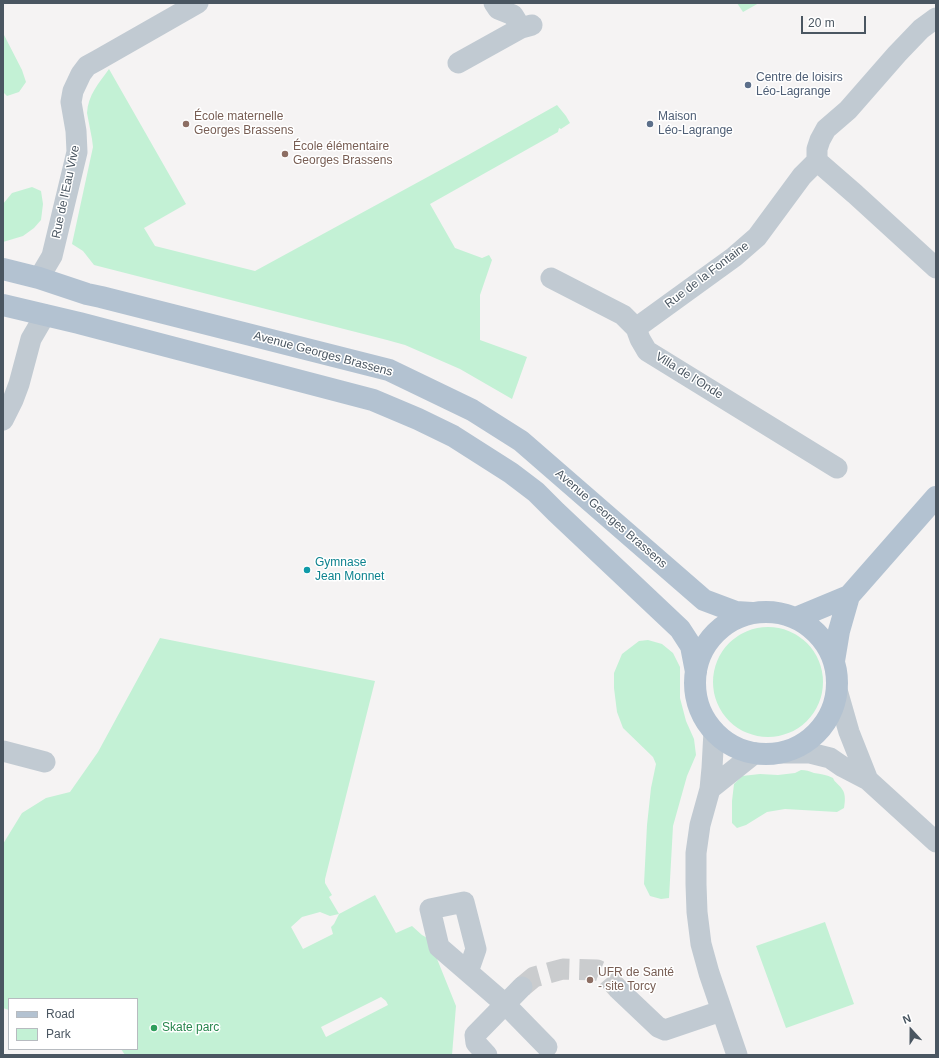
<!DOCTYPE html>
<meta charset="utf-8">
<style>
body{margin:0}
#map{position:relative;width:939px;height:1058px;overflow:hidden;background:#f5f3f3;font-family:Helvetica,sans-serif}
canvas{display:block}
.frame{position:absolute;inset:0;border:4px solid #4a5661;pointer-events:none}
.legend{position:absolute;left:8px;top:998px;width:130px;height:52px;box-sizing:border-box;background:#fff;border:1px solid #b7bbc0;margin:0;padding:5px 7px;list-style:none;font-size:12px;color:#4a5661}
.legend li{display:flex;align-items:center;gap:8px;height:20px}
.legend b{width:20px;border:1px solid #b7bbc0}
.north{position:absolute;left:891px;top:1010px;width:40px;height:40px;-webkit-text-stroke:3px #fff;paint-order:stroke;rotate:339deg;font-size:11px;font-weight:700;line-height:16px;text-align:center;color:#4a5661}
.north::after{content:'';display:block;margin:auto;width:14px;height:18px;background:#4a5661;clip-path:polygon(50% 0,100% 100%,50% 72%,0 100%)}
.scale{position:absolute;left:801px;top:16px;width:65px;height:18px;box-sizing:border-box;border:2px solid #4a5661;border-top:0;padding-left:5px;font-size:12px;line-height:14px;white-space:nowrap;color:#4a5661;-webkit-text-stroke:3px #fff;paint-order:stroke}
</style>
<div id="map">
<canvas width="939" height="1058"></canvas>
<div class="frame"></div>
<ul class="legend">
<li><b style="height:5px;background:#b3c2d1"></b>Road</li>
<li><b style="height:11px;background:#c3f1d5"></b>Park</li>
</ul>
<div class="north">N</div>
<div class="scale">20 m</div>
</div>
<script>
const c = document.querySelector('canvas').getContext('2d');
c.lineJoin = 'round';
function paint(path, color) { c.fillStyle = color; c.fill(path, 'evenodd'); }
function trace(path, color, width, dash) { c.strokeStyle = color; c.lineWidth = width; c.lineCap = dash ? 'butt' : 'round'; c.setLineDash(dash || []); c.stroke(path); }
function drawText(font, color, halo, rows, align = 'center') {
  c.font = font + ' Helvetica,sans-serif'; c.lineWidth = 3; c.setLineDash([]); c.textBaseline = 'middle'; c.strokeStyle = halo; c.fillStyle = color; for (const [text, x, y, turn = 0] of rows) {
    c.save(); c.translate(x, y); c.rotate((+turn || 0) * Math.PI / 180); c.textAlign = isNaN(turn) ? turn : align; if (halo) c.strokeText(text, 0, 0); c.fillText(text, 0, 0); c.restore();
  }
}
const green = new Path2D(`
 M 737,3 L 759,3 L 743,12 Z
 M 3,33 L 22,70 L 26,82 L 19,92 L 7,96 L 3,92 Z
 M 109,69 L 186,204 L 144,228 L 155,246 L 255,271 L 468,155 L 557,105 L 566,116 L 570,123 L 561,129 L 559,128 L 558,132 L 430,204 L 455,248 L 482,258 L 489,255 L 492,260 L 480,295 L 480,340 L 527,357 L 512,399 L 460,369 L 405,345 L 387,340 L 94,265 L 83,251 L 72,244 L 93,147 L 92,139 L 87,113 C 88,95 99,83 109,69 Z
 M 32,187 L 41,191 L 43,204 L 41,220 L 34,228 L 23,236 L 3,242 L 3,204 L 12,193 Z
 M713 682a55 55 0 1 1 110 0a55 55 0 1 1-110 0Z
 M 160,638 L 375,681 L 325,879 L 325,883 L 332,895 L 329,897 L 339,914 L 375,895 L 396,933 L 412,926 L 422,935 L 429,939 L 456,1006 L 452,1055 L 125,1055 L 121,1049 L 137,1049 L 137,999 L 9,999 L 9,1010 L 3,1008 L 3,844 L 22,813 L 46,798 L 70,792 L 98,752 ZM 320,912 L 330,916 L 339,914 L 334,924 L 331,927 L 333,934 L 303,949 L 291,927 L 302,917 ZM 381,997 L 386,1001 L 388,1005 L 326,1037 L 321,1027 Z
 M 648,640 L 662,644 L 673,653 L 680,667 L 680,698 L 686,721 L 694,739 L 696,755 L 687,776 L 673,826 L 669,898 L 661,899 L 650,896 L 644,884 L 647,825 L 651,788 L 656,764 L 653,757 L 623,728 L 617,712 L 614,688 L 614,673 L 622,654 L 639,641 Z
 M 801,770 C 806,770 809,771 814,773 C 821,774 827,775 833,778 C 835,783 839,784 842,789 C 846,794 845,802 844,808 L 837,812 L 785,809 L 767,812 L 746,825 L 737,828 L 732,823 L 732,801 L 734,784 L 742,776 L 760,774 L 778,775 L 795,773 Z
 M 825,922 L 854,1004 L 786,1028 L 756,946 Z`);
const minorTunnel = new Path2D(`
 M 522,987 L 534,977 L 563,969 L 597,970 L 604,973 L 619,990`);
const minor = new Path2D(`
 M 494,3 L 498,9 L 513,15 L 521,28
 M 936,18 L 921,29 L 897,54 L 848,110 L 826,129 L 820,140 L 817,149 L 817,161 L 855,194 L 936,268
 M 458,63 L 521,28 L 532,25
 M 39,278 L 52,256 L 77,152 L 76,131 L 71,102 L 73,91 L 81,74 L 87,66 L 98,60 L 198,3
 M 551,278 L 623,315 L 636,328 L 640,339 L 647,351 L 837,468
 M 636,328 L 734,257 L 757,237 L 802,176 L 817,161
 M 3,420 L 13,400 L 19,384 L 31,339 L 45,315
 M 837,690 L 849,732 L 868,780
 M 714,731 L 712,768 L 710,789 L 700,825 L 696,853 L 696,884 L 697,912 L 701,944 L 709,973 L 737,1055
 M 3,751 L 45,762
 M 780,753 L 810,753 L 830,758 L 843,767 L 868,780 L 936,842
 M 710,789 L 755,753
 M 468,972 L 476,949 L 464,902 L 430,909 L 439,947 L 505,1004 L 547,1047
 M 619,990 L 658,1027 L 665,1030 L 721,1011
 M 487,1055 L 476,1043 L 475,1035 L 522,987`);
const major = new Path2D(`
 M 3,269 L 39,278 L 87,294 L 101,297 L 389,370 L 472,410 L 521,441 L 704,600 L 736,612 L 752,613
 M 3,305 L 79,323 L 373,400 L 418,419 L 453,436 L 511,473 L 536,492 L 556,512 L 680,629 L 691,646 L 696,672
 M695 683a71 71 0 1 1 142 0a71 71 0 1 1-142 0Z
 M 796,618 L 849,596
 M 834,661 L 839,631 L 849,596 L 936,497`);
const markers = [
 [748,85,4,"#5c6f8a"],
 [186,124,4,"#8d6e63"],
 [650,124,4,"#5c6f8a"],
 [285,154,4,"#8d6e63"],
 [307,570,4,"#0f9aa8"],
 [590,980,4,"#8d6e63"],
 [154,1028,4,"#2e9e5b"]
];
const serviceNames = [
 ["Centre de loisirs",756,78],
 ["Léo-Lagrange",756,92],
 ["Maison",658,117],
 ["Léo-Lagrange",658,131]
];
const educationNames = [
 ["École maternelle",194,117],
 ["Georges Brassens",194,131],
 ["École élémentaire",293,147],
 ["Georges Brassens",293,161],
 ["UFR de Santé",598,973],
 ["- site Torcy",598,987]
];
const streetNames = [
 ["Rue de l'Eau Vive",66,192,-78],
 ["Rue de la Fontaine",707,275,-37],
 ["Avenue Georges Brassens",323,354,15],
 ["Villa de l'Onde",689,376,32],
 ["Avenue Georges Brassens",611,519,41]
];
const cultureNames = [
 ["Gymnase",315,563],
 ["Jean Monnet",315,577]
];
const leisureNames = [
 ["Skate parc",162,1028]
];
paint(green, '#c3f1d5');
trace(minorTunnel, '#caccce', 21, [21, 10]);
trace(minor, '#c1cad2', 21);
trace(major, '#b3c2d1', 22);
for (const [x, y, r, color] of markers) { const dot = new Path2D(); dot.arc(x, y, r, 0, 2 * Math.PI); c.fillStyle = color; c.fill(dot); trace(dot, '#fff', 1.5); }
drawText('12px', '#4e5e75', '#fff', serviceNames, 'left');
drawText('12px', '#785e54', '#fff', educationNames, 'left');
drawText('12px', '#4a5661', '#fff', streetNames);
drawText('12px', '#0d838f', '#fff', cultureNames, 'left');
drawText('12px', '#27864d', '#fff', leisureNames, 'left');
</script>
